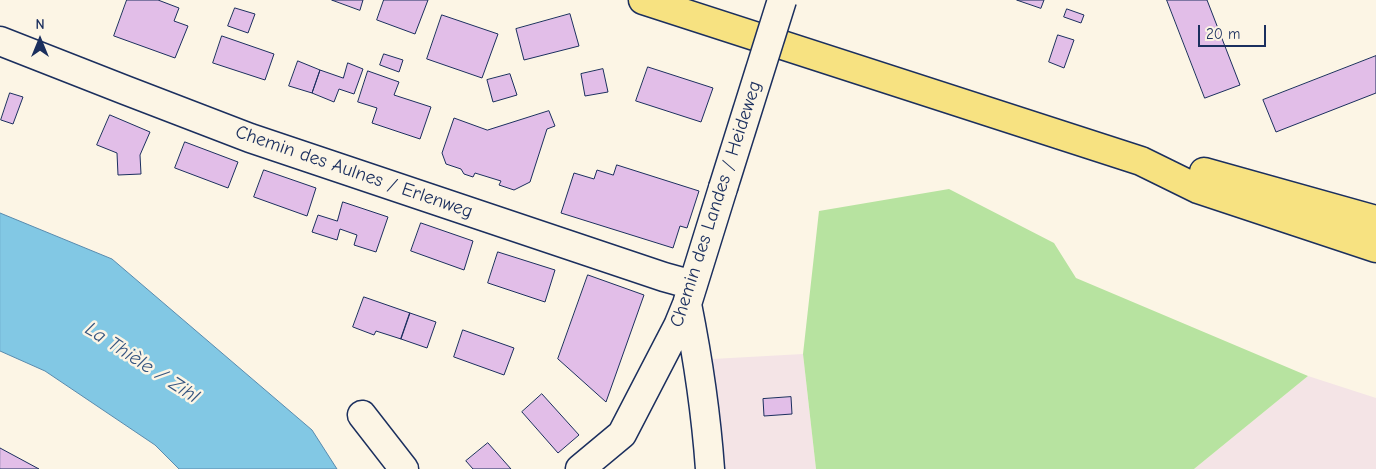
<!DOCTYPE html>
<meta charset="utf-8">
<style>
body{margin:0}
#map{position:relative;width:1376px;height:469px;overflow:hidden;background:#fcf5e5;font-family:"Comic Neue",sans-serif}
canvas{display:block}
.north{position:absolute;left:15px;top:15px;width:50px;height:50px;-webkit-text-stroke:4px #fcf5e5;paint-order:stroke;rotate:0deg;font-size:14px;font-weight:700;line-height:20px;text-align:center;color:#1b2f5e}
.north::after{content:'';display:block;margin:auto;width:18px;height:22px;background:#1b2f5e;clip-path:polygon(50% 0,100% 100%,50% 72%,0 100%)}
.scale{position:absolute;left:1198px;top:25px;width:68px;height:22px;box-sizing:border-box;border:2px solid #1b2f5e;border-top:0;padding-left:6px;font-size:15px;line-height:18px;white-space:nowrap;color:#1b2f5e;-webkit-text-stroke:4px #fcf5e5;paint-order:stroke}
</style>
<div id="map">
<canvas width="1376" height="469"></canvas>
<div class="north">N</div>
<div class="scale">20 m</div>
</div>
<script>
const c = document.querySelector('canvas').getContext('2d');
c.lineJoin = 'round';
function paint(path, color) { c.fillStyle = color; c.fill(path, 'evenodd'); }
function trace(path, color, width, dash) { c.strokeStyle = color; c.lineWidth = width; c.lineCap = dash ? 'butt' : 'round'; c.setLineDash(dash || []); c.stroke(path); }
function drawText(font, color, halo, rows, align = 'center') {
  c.font = font + ' "Comic Neue",sans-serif'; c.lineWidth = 5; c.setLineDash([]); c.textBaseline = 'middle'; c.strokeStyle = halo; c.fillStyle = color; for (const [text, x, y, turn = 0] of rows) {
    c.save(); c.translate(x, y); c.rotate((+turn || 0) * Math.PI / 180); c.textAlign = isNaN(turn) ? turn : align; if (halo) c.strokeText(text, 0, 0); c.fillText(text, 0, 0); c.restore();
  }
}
const built = new Path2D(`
 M 803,354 L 816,469 L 697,469 L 694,360 Z
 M 1308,376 L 1376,398 L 1376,469 L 1194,469 Z`);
const green = new Path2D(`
 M 949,189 L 1054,243 L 1076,278 L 1308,376 L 1194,469 L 816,469 L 803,354 L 819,211 Z`);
const water = new Path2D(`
 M 0,213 L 112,259 L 312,430 L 337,469 L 179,469 L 155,445 L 45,371 L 0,351 Z`);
const building = new Path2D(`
 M 127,0 L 158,0 L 179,8 L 174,21 L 188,26 L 175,58 L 114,36 Z
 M 332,0 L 363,0 L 360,10 Z
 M 384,0 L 428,0 L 415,34 L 377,20 Z
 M 1017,0 L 1044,0 L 1041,8 Z
 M 1167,0 L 1207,0 L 1240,85 L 1205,98 Z
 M 235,8 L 255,14 L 248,33 L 228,26 Z
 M 1067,9 L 1084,15 L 1081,23 L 1064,17 Z
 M 570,14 L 579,46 L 524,60 L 516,29 Z
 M 442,15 L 498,34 L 482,78 L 427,59 Z
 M 1058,35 L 1074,40 L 1064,68 L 1049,62 Z
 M 222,36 L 274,54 L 265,80 L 213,63 Z
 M 384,54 L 403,60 L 399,72 L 380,65 Z
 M 1376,56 L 1376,93 L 1276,132 L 1263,100 Z
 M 298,61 L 320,70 L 312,93 L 289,86 Z
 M 348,63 L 363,69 L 354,94 L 339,89 L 334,102 L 312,93 L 320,70 L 343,78 Z
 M 648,67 L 713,88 L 701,122 L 636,101 Z
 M 603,69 L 608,92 L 585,96 L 581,74 Z
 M 368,71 L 399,82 L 394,95 L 431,107 L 420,139 L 372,123 L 377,108 L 358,102 Z
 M 510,74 L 517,95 L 493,102 L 487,80 Z
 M 10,93 L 23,97 L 13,124 L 1,120 Z
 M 549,111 L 555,126 L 547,129 L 530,182 L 514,190 L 499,185 L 501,181 L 475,173 L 473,177 L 464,174 L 461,169 L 446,164 L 442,153 L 454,118 L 487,130 Z
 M 110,115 L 150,132 L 140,155 L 141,174 L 118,175 L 117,153 L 97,145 Z
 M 185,142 L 238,162 L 228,188 L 175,168 Z
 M 617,165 L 699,191 L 687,228 L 680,226 L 673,248 L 561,213 L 574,173 L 594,179 L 597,170 L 613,175 Z
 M 264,170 L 316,188 L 307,216 L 254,197 Z
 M 343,202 L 388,217 L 376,252 L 354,245 L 357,235 L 340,229 L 337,240 L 312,232 L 318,215 L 337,221 Z
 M 421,223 L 473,241 L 464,270 L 411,251 Z
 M 498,252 L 555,270 L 545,302 L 488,283 Z
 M 588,275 L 644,295 L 606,402 L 558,359 Z
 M 364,297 L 410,313 L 401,339 L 376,331 L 374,335 L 353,327 Z
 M 410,313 L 436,322 L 427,348 L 401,339 Z
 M 463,330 L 514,348 L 504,375 L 454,357 Z
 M 542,394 L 579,435 L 558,453 L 522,412 Z
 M 791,397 L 792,414 L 764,416 L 763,399 Z
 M 488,443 L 511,469 L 473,469 L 466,461 Z
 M 0,448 L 39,469 L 0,469 Z`);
const minor = new Path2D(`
 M 0,41 L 125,90 L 250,138 L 664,277 L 693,285
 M 687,304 C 698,359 706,413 710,469
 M 362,415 L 404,469
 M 580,469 L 622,434 L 678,326 L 687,304 L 723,188`);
const highway = new Path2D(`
 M 643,0 L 1141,161 L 1198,189 L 1376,248
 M 1204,172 L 1376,220`);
const minorBridge = new Path2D(`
 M 723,188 L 782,0`);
const streetNames = [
 ["Chemin des Aulnes / Erlenweg",354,172,19],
 ["Chemin des Landes / Heideweg",716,204,-72]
];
const waterNames = [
 ["La Thièle / Zihl",142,363,33]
];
paint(built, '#f4e4e6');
paint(green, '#b7e3a0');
paint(water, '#82c8e4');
trace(water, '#598bae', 1);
paint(building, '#e2bee8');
trace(building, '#1b2f5e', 1);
trace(minor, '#1b2f5e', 31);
trace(highway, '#1b2f5e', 31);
trace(minor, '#fcf5e5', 28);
trace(highway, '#f7e281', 28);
trace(minorBridge, '#1b2f5e', 31, []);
trace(minorBridge, '#fcf5e5', 28);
drawText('19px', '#1b2f5e', '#fcf5e5', streetNames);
drawText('italic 20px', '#355580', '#fcf5e5', waterNames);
</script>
